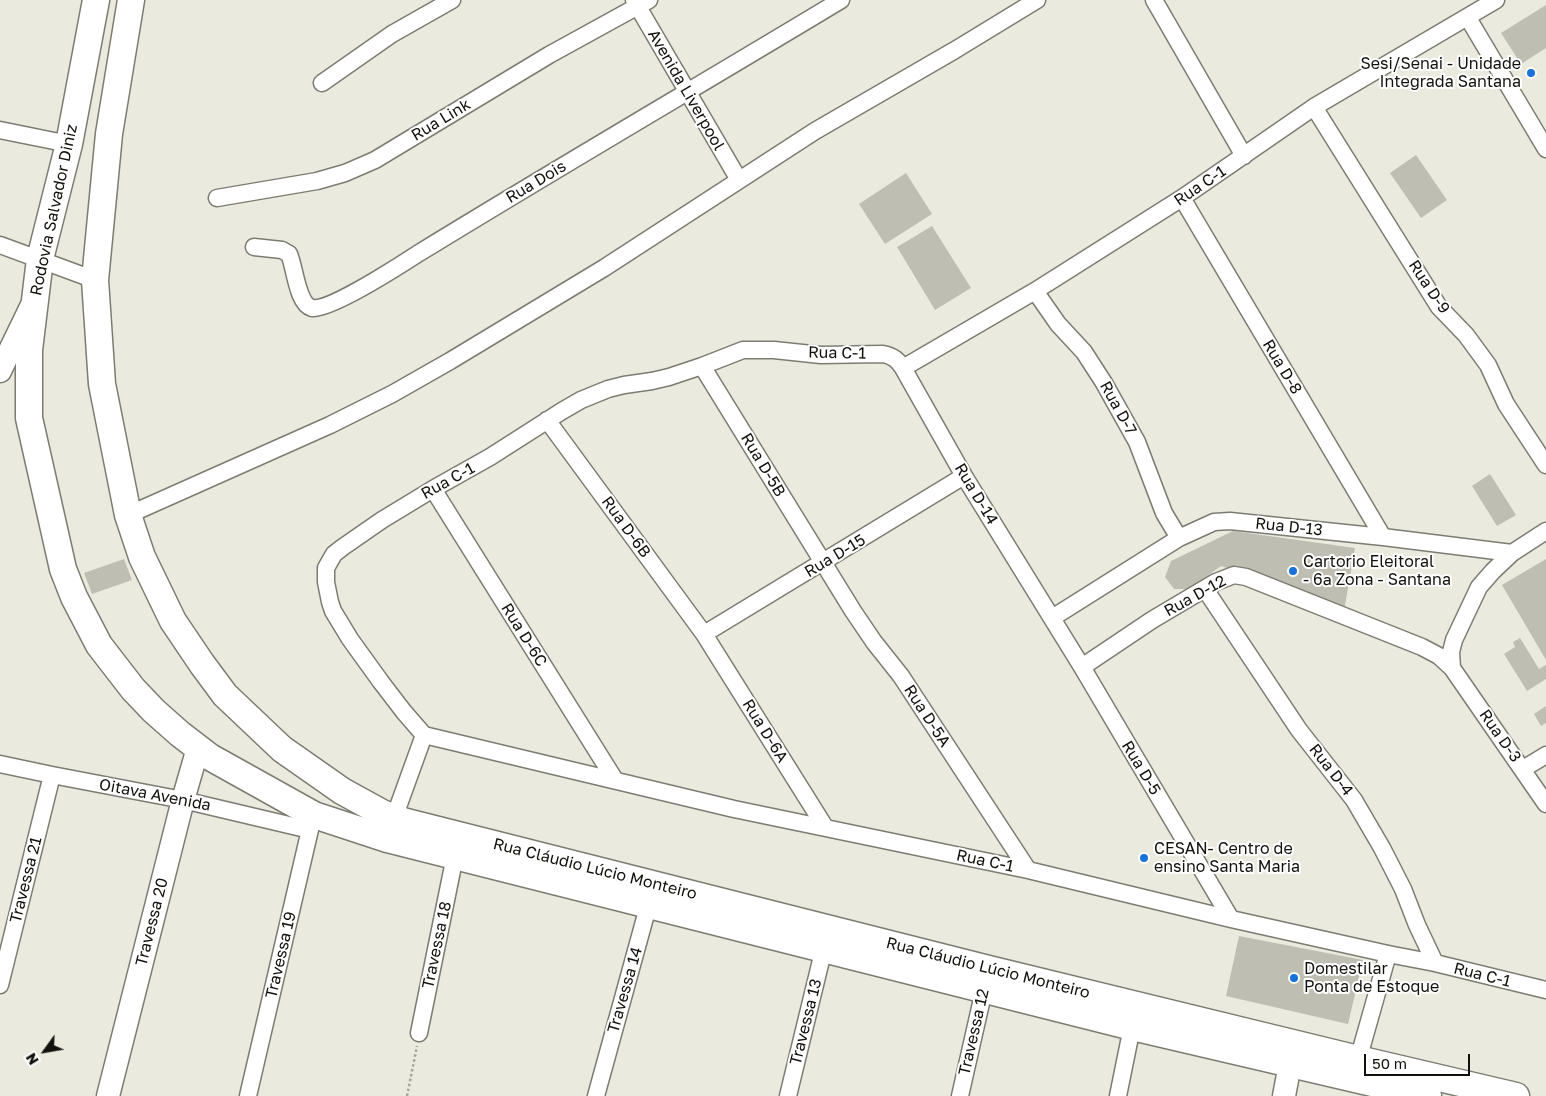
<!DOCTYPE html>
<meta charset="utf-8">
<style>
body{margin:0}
#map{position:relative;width:1546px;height:1096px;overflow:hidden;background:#ebeade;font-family:"Golos Text",sans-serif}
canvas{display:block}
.north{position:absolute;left:20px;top:1026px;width:50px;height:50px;-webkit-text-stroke:4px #fff;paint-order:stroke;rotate:238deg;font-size:14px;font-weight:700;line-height:20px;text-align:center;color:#11110d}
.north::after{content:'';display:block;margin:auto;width:18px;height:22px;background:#11110d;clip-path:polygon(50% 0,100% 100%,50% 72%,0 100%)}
.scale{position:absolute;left:1364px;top:1054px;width:106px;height:22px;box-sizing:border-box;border:2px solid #11110d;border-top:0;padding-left:6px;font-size:15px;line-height:18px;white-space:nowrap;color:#11110d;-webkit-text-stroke:4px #fff;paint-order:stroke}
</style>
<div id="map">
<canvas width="1546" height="1096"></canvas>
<div class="north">N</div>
<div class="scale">50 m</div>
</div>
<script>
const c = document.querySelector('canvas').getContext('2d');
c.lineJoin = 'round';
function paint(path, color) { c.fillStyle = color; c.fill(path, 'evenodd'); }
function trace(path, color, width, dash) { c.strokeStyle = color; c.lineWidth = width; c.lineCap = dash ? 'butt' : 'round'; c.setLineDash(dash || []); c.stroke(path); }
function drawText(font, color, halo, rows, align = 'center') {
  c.font = font + ' "Golos Text",sans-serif'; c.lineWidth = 4; c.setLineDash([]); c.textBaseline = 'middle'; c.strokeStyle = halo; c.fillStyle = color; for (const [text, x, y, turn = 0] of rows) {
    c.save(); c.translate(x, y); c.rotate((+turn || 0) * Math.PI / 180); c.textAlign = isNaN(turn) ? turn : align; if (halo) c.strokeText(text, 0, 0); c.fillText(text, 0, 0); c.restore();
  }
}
const building = new Path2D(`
 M 1546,5 L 1546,48 L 1521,64 L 1501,33 Z
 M 1416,155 L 1447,200 L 1421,218 L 1390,173 Z
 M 906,173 L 932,214 L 885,244 L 859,204 Z
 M 932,226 L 971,288 L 935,310 L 897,247 Z
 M 1490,474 L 1516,515 L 1497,526 L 1472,486 Z
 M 1233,531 L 1355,548 L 1344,611 L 1221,566 L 1189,589 L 1174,589 L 1165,577 L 1171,561 Z
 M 124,559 L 132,580 L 92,594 L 84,573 Z
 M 1546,559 L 1546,660 L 1502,585 Z
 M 1520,638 L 1539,669 L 1546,665 L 1546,679 L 1527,691 L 1504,654 L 1515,647 L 1513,642 Z
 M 1546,706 L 1546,723 L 1541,726 L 1534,714 Z
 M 1239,936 L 1363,960 L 1348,1024 L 1226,996 Z`);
const path = new Path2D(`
 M 407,1096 L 417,1046`);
const street = new Path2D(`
 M 634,0 L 739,180
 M 1154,0 L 1244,156
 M 1468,18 L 1546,149
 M 322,83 L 392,34 L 452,0
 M 1314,107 L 1439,307 L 1466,335 L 1488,365 L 1506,404 L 1546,465
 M 0,130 L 69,144
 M 217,198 L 317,181 L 345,173 L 375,160 L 549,55 L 649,0
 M 1182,198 L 1383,537
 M 0,245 L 95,280
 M 254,247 L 282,250 L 289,254 C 295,267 297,304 312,308 C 330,311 402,264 419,253 C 559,167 700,85 841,0
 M 1035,291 L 1058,324 L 1084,352 L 1104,383 L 1137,442 L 1164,513 L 1179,538
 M 702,366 L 853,611 L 874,642 L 901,676 L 1028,870
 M 903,368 L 964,476 L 1082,667 L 1231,919
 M 547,420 L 704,634 L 825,827
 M 433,489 L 615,780
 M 128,515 L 330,425 L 392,394 L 450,361 L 604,268 L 815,131 L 955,50 L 1037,0
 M 1205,589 L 1299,730 L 1354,800 L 1382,848 L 1403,889 L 1417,925 L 1435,963
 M 1052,618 L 1179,538 L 1214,522 L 1230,521 L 1383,537 L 1512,553 L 1546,531
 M 704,634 L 964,476
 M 1082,667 L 1152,620 L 1216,582 L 1234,575 L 1246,577 L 1422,647 L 1439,656 L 1452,668 L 1546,804
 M 1452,668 L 1451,652 L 1454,640 L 1479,587 L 1493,571 L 1512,553
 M 424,735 L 404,712 L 381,682 L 350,639 L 333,611 L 330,602 L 326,582 L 326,568 L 334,554 L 343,547 L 382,520 L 433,489 L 490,457 L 562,411 L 581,400 L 608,389 L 624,385 L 652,381 L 669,377 L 702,366 L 743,350 L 774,350 L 821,355 L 883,354 C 893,356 898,360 903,368 L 1035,291 L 1182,198 L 1314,107 L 1496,0
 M 0,764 L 52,775 L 183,800 L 310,830
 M 1523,769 L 1546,755
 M 394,818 L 424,735 L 734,809 L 1028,870 L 1231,919 L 1388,954 L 1435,963 L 1546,990
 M 0,985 L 52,775
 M 419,1033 L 455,856
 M 1356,1067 L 1388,954
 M 248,1096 L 312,821
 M 596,1096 L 651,896
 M 788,1096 L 824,948
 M 960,1096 L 986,981
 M 1118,1096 L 1132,1027`);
const secondary = new Path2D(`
 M 0,371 L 31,307
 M 108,1096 L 183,800 L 198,748
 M 1284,1096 L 1293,1048`);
const primary = new Path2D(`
 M 96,0 L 69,144 L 40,259 L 29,350 L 29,418 L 63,569 L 74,597 L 99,645 L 133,689 L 154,711 L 180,734 L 210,757 L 314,815 L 387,839 L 1132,1027 L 1428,1096
 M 131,0 L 109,134 L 95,280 L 102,384 L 128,515 L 142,557 L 173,621 L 202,664 L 225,695 L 282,749 L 342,791 L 382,813 L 403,821 L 989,969 L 1358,1059 L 1516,1096`);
const markers = [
 [1531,73,5,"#1971da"],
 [1293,571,5,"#1971da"],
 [1144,858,5,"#1971da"],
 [1294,978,5,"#1971da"]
];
const poiNames = [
 ["Sesi/Senai - Unidade",1521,64,"right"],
 ["Integrada Santana",1521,82,"right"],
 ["Cartorio Eleitoral",1303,562],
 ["- 6ª Zona - Santana",1303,580],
 ["CESAN- Centro de",1154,849],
 ["ensino Santa Maria",1154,867],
 ["Domestilar",1304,969],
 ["Ponta de Estoque",1304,987]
];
const streetNames = [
 ["Avenida Liverpool",686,90,60],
 ["Rua Link",441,120,-31],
 ["Rua Dois",536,182,-31],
 ["Rua C-1",1200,186,-34],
 ["Rodovia Salvador Diniz",54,210,-78],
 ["Rua D-9",1429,287,56],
 ["Rua C-1",837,353,1],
 ["Rua D-8",1282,367,59],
 ["Rua D-7",1118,408,61],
 ["Rua D-5B",763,465,59],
 ["Rua C-1",448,481,-29],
 ["Rua D-14",976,494,59],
 ["Rua D-6B",626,527,54],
 ["Rua D-13",1289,527,6],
 ["Rua D-15",835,556,-31],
 ["Rua D-12",1195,596,-29],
 ["Rua D-6C",524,635,58],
 ["Rua D-5A",927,716,57],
 ["Rua D-6A",765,731,58],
 ["Rua D-3",1500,736,55],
 ["Rua D-5",1141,768,59],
 ["Rua D-4",1331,770,52],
 ["Oitava Avenida",155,795,11],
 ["Rua C-1",985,861,12],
 ["Rua Cláudio Lúcio Monteiro",595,869,14],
 ["Travessa 21",26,880,-76],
 ["Travessa 20",152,922,-76],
 ["Travessa 18",437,945,-78],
 ["Travessa 19",281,955,-77],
 ["Rua Cláudio Lúcio Monteiro",988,968,14],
 ["Rua C-1",1482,975,14],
 ["Travessa 14",625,990,-74],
 ["Travessa 13",806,1022,-76],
 ["Travessa 12",974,1032,-77]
];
paint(building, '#bfbeb3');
trace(street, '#7d7c72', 19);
trace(secondary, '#7d7c72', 25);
trace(primary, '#7d7c72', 29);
trace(path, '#a4a49a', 2.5, [2.5, 2.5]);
trace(street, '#fff', 16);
trace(secondary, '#fff', 22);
trace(primary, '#fff', 26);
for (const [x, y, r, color] of markers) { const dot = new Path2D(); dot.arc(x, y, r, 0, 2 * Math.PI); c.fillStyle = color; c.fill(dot); trace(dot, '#fff', 2); }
drawText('16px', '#11110d', '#fff', poiNames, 'left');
drawText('16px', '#11110d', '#fff', streetNames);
</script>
